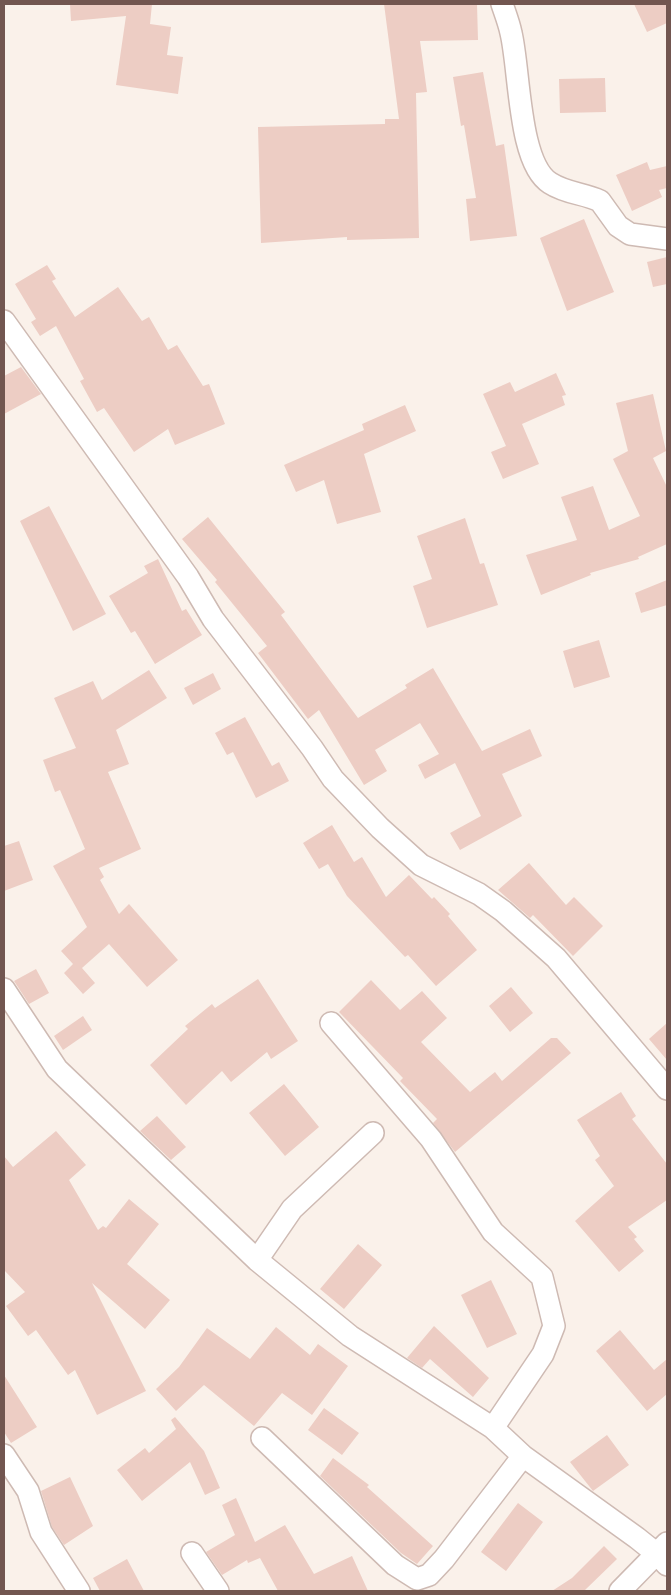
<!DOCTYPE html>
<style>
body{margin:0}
#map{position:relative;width:671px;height:1595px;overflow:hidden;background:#faf1ea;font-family:Barlow,sans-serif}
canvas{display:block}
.frame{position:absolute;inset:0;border:5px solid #725650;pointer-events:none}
</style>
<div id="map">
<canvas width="671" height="1595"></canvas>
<div class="frame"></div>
</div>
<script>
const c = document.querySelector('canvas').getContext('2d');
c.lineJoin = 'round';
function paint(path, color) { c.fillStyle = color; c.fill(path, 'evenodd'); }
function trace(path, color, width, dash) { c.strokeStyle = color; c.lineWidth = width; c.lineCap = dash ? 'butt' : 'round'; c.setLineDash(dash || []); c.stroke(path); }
const building = new Path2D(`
 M 70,4 L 127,4 L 127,7 L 127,4 L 152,4 L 150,24 L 171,27 L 167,55 L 183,57 L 178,94 L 116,85 L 126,16 L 71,21 Z
 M 384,4 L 477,4 L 478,40 L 420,41 L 427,92 L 416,93 L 419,238 L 347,240 L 347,237 L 261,243 L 258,127 L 385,124 L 385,119 L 399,119 Z
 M 634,4 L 667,4 L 667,23 L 647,32 Z
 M 483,72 L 496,146 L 504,144 L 517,236 L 470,241 L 466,199 L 476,198 L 464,125 L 461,126 L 453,77 Z
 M 605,78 L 606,112 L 560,113 L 559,79 Z
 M 647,162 L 650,170 L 667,166 L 667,188 L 659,190 L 662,197 L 632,211 L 616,175 Z
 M 584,219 L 614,292 L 567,311 L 540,238 Z
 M 667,257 L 667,284 L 653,287 L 647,262 Z
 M 47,265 L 56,279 L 52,281 L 75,317 L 118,287 L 142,321 L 149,317 L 168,350 L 177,345 L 203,386 L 209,384 L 225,424 L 175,445 L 168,429 L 134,452 L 104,408 L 97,412 L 80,381 L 84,379 L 56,326 L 40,336 L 31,322 L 36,319 L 15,284 Z
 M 21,367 L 41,394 L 4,414 L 4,376 Z
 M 556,373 L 566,395 L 562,396 L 565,405 L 522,424 L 539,464 L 503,479 L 491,452 L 506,446 L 483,394 L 510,382 L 515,392 Z
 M 653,394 L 666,451 L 653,458 L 667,487 L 667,544 L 638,557 L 639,559 L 590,573 L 591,575 L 541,595 L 526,555 L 577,540 L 561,497 L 593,486 L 609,530 L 640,516 L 613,459 L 628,451 L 616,403 Z
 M 405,405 L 416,431 L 364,454 L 381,512 L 337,524 L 324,480 L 296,492 L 284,465 L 364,430 L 362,424 Z
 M 49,506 L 106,614 L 73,631 L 20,521 Z
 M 208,517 L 285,612 L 281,615 L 358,718 L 407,688 L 405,685 L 433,668 L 482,751 L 530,729 L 542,756 L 502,774 L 522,816 L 460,850 L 450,833 L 481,816 L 455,763 L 425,779 L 418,765 L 439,754 L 420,723 L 375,750 L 387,771 L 364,785 L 319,710 L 308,719 L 258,653 L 267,646 L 215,582 L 217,580 L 182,539 Z
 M 465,518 L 480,564 L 484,563 L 498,605 L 427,628 L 413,586 L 432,579 L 417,536 Z
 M 158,559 L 182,611 L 186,609 L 202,635 L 155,664 L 135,631 L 131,633 L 109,596 L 148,573 L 144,566 Z
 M 667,580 L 667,605 L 641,613 L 635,593 Z
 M 599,640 L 610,677 L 574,688 L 563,651 Z
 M 149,670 L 167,698 L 116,730 L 129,764 L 108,772 L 141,849 L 99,868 L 104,877 L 100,880 L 119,914 L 129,904 L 178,960 L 147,987 L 109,944 L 82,968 L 95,983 L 83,994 L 64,973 L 73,964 L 61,951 L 87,927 L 53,866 L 85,849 L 60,790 L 55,792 L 43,760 L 76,748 L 54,698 L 93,681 L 102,700 Z
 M 213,673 L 221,689 L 193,705 L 184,688 Z
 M 245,717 L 272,766 L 279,762 L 289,781 L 256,798 L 233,752 L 227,755 L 215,733 Z
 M 332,825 L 354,862 L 362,857 L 386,897 L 409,875 L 432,899 L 434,897 L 450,914 L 448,916 L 477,950 L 436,986 L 408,955 L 405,957 L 347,896 L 328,864 L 319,869 L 303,843 Z
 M 19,841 L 33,880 L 4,891 L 4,846 Z
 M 529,863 L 566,905 L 574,897 L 603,926 L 573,956 L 533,915 L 530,918 L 498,890 Z
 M 36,969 L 49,993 L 29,1004 L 14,981 Z
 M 258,979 L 298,1041 L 271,1059 L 267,1052 L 231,1082 L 222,1071 L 186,1105 L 150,1065 L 188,1029 L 185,1026 L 212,1004 L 215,1008 Z
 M 371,980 L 400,1010 L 422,991 L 447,1018 L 421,1042 L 470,1092 L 495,1072 L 502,1081 L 551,1038 L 557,1038 L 571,1053 L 455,1152 L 433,1123 L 437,1119 L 400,1081 L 403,1078 L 339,1012 Z
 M 511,987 L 533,1013 L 510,1032 L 489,1006 Z
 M 83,1016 L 92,1030 L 63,1050 L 54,1036 Z
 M 667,1023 L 667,1060 L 649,1039 Z
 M 284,1084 L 319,1127 L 285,1156 L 249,1113 Z
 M 621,1092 L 636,1116 L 632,1119 L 667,1164 L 667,1200 L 628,1227 L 637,1237 L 634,1239 L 644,1251 L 619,1272 L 575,1221 L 614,1186 L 595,1160 L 600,1156 L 577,1120 Z
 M 157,1116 L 186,1147 L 171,1160 L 140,1131 Z
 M 56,1131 L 86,1165 L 69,1180 L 98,1230 L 103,1226 L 106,1228 L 129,1199 L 159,1224 L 127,1264 L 170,1300 L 145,1329 L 92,1283 L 146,1391 L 97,1415 L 75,1370 L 68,1375 L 36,1330 L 28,1336 L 6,1306 L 25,1292 L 4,1270 L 4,1156 L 13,1167 Z
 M 358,1244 L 382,1265 L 344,1309 L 320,1289 Z
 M 491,1280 L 517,1334 L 487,1348 L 461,1295 Z
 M 434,1326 L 489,1378 L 473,1397 L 430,1359 L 422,1368 L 407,1358 Z
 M 276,1327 L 310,1355 L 318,1344 L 348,1366 L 312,1415 L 282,1393 L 254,1426 L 204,1385 L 176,1411 L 156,1389 L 179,1367 L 207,1328 L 250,1359 Z
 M 620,1330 L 654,1370 L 667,1359 L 667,1394 L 647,1411 L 596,1351 Z
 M 4,1375 L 37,1427 L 11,1443 L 4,1432 Z
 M 324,1408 L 359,1433 L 342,1455 L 308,1430 Z
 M 175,1417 L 204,1451 L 220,1488 L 205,1495 L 190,1462 L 142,1501 L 117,1470 L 145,1448 L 149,1453 L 176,1429 L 171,1420 Z
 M 607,1435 L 629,1465 L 593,1491 L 570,1462 Z
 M 333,1458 L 369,1485 L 367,1487 L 433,1546 L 417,1564 L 401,1553 L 320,1476 Z
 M 70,1477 L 93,1526 L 64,1545 L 52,1527 L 41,1491 Z
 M 236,1498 L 255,1542 L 285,1525 L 314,1574 L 352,1556 L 368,1591 L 278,1591 L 260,1558 L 248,1563 L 247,1560 L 222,1575 L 206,1552 L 235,1535 L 222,1505 Z
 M 518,1503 L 543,1522 L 506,1571 L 481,1552 Z
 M 604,1546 L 617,1559 L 584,1591 L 552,1591 L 572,1578 Z
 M 127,1559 L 144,1591 L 100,1591 L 93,1578 Z`);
const street = new Path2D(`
 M 502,4 C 505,13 509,23 511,33 C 520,70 518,163 550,183 C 567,194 584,193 600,201 L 618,226 L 630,234 L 667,239
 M 4,321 L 188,577 L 213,619 L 312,748 L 333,779 L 380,828 L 421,865 L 479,894 L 503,911 L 556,958 L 667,1089
 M 4,989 L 57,1069 L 257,1260 L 350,1336 L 493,1428 L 523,1456 L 637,1538 L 657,1554 L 667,1565
 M 331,1023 L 431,1139 L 493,1232 L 542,1277 L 554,1326 L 543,1354 L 493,1428
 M 257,1260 L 292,1209 L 373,1133
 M 262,1438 L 395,1565 L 417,1579 L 429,1575 L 444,1559 L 523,1456
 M 4,1455 L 28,1491 L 41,1532 L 79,1591
 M 192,1553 L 218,1591
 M 620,1591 L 667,1543`);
paint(building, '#edcdc4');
trace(street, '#cebab3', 24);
trace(street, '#fff', 21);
</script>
